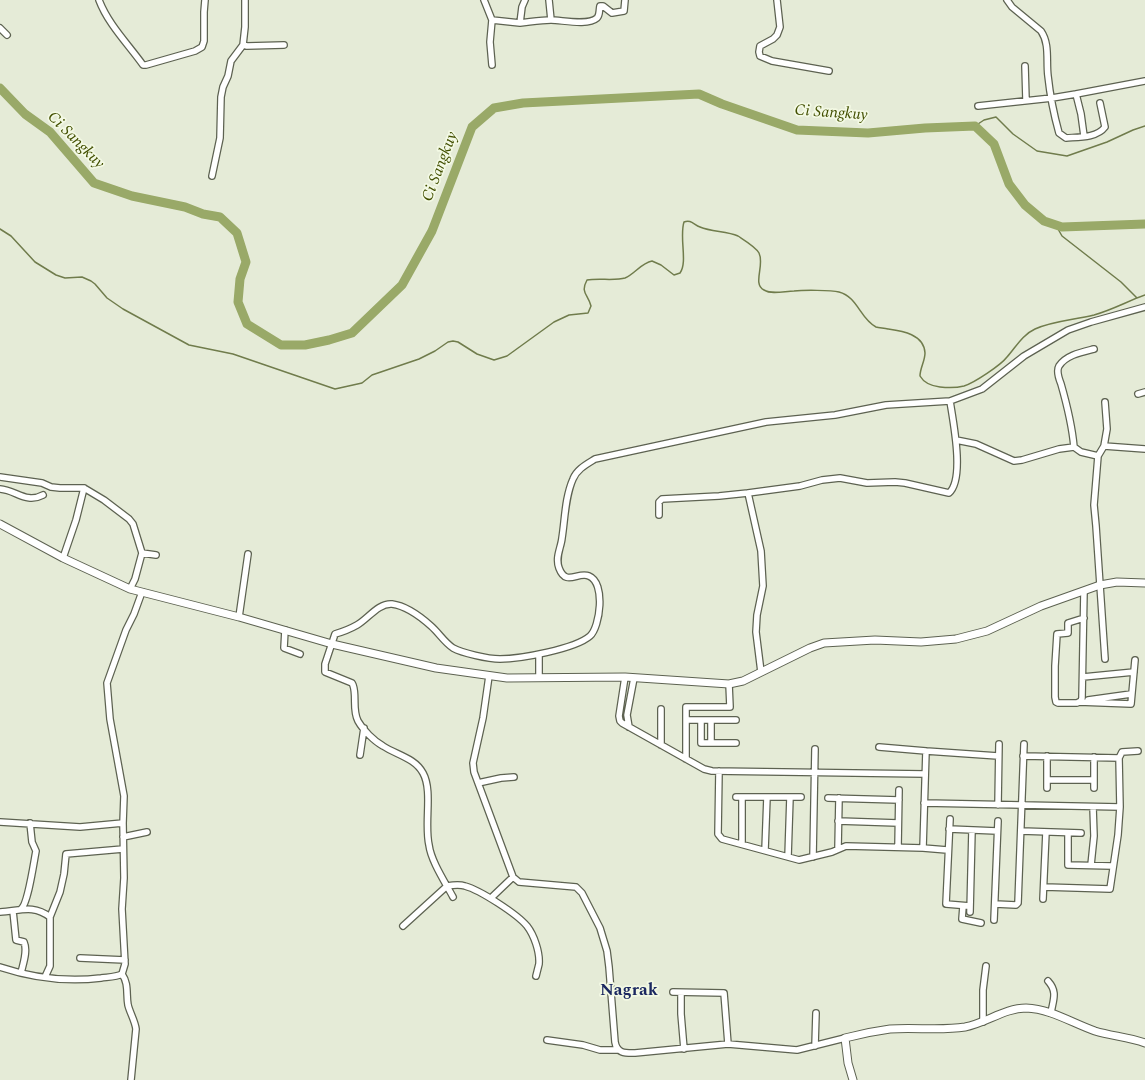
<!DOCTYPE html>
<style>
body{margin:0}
canvas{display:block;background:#e5ebd7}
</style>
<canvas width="1145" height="1080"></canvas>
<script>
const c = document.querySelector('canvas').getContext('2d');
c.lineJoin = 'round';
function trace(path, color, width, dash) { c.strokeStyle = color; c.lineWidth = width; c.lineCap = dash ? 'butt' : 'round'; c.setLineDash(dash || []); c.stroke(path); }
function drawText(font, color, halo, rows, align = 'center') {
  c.font = font + ' Spectral,serif'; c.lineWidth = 3.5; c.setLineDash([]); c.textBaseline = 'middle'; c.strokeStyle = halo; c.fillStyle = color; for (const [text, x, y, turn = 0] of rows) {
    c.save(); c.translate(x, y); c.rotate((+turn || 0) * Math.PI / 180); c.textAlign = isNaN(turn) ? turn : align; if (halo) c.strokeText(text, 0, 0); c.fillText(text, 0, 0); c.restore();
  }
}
const stream = new Path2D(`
 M 975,126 L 984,120 L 996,117 L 1013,134 L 1037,151 L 1067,156 L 1107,142 L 1133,130 L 1145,126
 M 1057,225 L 1058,229 L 1062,236 L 1121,282 L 1137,298
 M 0,229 L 11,236 L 35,262 L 56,275 L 65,278 L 82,277 L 91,281 L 95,284 L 107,298 L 123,309 L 189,345 L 233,354 L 335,389 L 362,383 L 372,375 L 419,359 L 435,351 L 448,342 L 453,341 L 458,342 L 477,354 L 494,360 L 507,356 L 554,322 L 569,315 L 588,313 L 591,306 C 588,294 580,293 587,280 C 598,278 616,281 625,278 C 635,274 641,263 652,261 L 661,265 L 674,275 L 680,273 C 688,262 679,237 684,222 C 691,219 694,225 700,227 C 712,232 727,231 738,236 C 744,240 756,247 759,253 C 765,265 752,284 764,290 C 772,295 785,291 794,291 C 803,290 831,290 839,292 C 858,297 860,319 876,327 C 879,328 884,328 888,329 C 902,331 924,334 925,353 C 925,361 920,368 920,376 C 924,383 932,386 940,387 C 949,388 956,388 964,386 C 974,383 1001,365 1007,357 C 1016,347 1022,335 1035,329 C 1053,321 1074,320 1094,315 C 1112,310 1128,301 1145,295`);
const river = new Path2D(`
 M 0,88 L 25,114 L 50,132 L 94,183 L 132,196 L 185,207 L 203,214 L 220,217 L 237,233 L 246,262 L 240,279 L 238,302 L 247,324 L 281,345 L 305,345 L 329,340 L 352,333 L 402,285 L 432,231 L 472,127 L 494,108 L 523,103 L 699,94 L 722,104 L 797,130 L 868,133 L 925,128 L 975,126 L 994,144 L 1009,184 L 1025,205 L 1044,221 L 1062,227 L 1145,224`);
const street = new Path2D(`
 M 99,0 C 108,24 128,44 143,65 L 146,65 L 195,51 L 202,47 L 204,41 L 204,12 L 205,0
 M 484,0 L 492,20 L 490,42 L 492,65
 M 549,0 L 551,20
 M 777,0 L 780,27 L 777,35 L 773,39 L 760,46 L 759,52 L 760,56 L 772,61 L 829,71
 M 1007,0 L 1012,7 L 1041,31 C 1050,44 1046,61 1048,76 C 1050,95 1054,115 1059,133 L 1066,138 C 1078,137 1097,138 1105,127 L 1100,103
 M 492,20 L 520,23 L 522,7 L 525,0
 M 520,23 C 530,22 541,20 551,20 C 562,20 588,26 597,18 C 600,15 599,10 600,6 L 603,6 L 612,13 L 624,11 L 625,0
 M 0,28 L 7,35
 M 243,45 L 247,46 L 284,45
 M 1025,66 L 1026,100
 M 1076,94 L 1145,81
 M 978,106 L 1052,98 L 1076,94 L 1081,114 L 1084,136
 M 212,176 L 220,138 L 221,97 L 223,87 L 228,76 L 231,61 L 243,45 L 245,27 L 245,0
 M 1094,349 C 1082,352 1066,355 1059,366 C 1056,371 1059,379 1061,384 C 1067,405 1072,425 1074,447 L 1081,452 L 1098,456
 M 1138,394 L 1145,392
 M 956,440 L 976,444 L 1014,461 L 1022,460 L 1059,449 L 1074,447
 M 1104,446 L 1107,429 L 1105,402
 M 0,477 L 42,483 L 51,487 L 60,488 L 84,488 L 104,500 L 129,519 L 133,524 L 142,553
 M 0,489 C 16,490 26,504 43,495
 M 659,515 L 659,502 L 662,499 L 719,496 L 748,493
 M 63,558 L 76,520 L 84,488
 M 130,589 L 135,579 L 142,553 L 156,555
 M 239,617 L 248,554
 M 1084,618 L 1068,623 L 1068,633 L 1057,634 L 1055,666 L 1055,697 L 1056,702 L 1058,703 L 1077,703 L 1081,701 L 1082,698 C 1083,662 1083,627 1084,591
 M 285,630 L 284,648 L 300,654
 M 539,655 L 539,678
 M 1105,659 L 1096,526 L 1094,505 L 1098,456 L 1104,446 L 1145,449
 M 761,672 L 756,632 L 757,615 L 763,586 L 761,551 L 748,493 L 800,486 L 822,480 L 840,478 L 867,483 L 895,482 L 905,483 L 949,493 C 965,479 953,421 950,401
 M 489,676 L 483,718 L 473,763 L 474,772 L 513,877 L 519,882 L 576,887 L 582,893 L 600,928 L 607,951 L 609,967 L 615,1042 C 617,1054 626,1053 635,1053 L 728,1044 L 797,1050 L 845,1038
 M 625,677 L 619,716 L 620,721 L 622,723 L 704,769 L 712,771 L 925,774
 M 1083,677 L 1134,672
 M 1088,700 L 1131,694
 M 1079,702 L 1131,704 L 1135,660
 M 686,720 L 736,720
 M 701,720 L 701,743 L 736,743
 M 711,720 L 711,743
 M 629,727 L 627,715 L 634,678
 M 661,745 L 661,709
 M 879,747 L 926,751 L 923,848
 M 926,751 L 998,756
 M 360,755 L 364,728
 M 1023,756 L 1119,758
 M 1094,757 L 1094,788
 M 686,759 L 686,707 L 730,707 L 729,684
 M 719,771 L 718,834 L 722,839 L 799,860 L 832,852 L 846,846 L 923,848 L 947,850
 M 1047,780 L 1094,780
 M 478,783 L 501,778 L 514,777
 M 1047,788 L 1047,756
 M 736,797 L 801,797
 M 828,798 L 899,800
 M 924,803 L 1120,807
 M 998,805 L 999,744
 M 950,819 L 946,904 L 970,906
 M 838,821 L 898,823
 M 0,822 L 80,827 L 123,823
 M 949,829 L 997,831
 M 1021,831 L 1081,833
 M 1068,833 L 1068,865 L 1112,866
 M 123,837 L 147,832
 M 742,844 L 742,797
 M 898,847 L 899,790
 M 838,849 L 839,798
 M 765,850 L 767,797
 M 788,857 L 790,797
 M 813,857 L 815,749
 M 1091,865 L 1094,836 L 1093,807
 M 1044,887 L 1110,889 L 1118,835 L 1120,807 L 1119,758 L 1122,752 L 1138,751
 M 453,897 C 445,882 431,861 429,845 C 424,823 433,791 423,773 C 415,758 397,755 383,746 C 374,741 363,730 358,721 C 352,710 357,696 353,685 L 352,683 L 325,672 L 325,664 L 335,634 C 342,632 350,629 357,625 C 368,619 378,603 392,604 C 407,606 421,617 431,626 C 439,633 444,642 453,648 C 462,653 488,659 500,659 C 520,659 575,649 590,636 C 600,627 606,583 589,576 C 578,571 566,587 559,568 C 555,557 561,548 562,538 C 565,519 565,497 573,479 C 577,469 587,464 595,459 L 766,422 L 835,415 L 886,405 L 950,401 L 982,389 L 1024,356 L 1068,330 L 1091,322 L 1145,307
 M 491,898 L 513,877
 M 1043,899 L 1046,832
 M 995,904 L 1016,905 L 1018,903 L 1024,744
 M 963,906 L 962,919 L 981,923
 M 21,909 C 28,904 34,861 36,851 L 32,842 L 30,823
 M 13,911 L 16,940 L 24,942 C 28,951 23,964 21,973
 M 0,912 C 20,911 33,904 50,917 L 50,966 L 45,977
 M 970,912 L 972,830
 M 50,917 L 60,892 L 64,874 L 66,854 L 123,849
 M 994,920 L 998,821
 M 403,926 L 447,886 C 453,885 459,884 465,886 C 480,890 517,914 527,926 C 534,935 540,952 539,964 C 538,968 537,972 536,976
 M 80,958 L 125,960
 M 0,967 C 33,978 67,982 101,978 C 108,977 116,977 122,974 L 125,964 L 122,909 L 124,878 L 123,823 L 124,796 L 110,719 L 107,683 L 126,630 L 134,614 L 142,592
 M 122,974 C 129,984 126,994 128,1005 C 130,1013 135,1021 136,1029 L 131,1080
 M 1048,981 C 1058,992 1053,1000 1051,1013
 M 673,992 L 724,993 L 728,1044
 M 681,993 L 681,1014 L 684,1049
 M 983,1022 L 983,990 L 986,966
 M 547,1040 L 583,1045 L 600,1050 L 618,1050
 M 815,1046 L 816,1013`);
const secondary = new Path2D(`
 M 0,524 L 63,558 L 130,589 L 239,617 L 332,644 L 436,668 L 507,678 L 625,677 L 729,684 L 743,681 L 810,648 L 824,643 L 875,640 L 921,642 L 956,639 L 987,631 L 1041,606 L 1100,585 L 1117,582 L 1145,583
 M 853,1080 L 848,1063 L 845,1038 C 860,1034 875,1031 890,1029 C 915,1027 940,1031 965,1027 C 986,1023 1005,1008 1026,1008 C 1051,1009 1072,1023 1095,1031 C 1111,1036 1129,1037 1145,1043`);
const waterNames = [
 ["Ci Sangkuy",831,114,4],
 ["Ci Sangkuy",75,141,45],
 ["Ci Sangkuy",441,167,-69]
];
const quarterNames = [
 ["Nagrak",629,992]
];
trace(stream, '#707c4c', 1.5);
trace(river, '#99a968', 9);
trace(street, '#5d6251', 8);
trace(secondary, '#5d6251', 9);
trace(street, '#fff', 5.5);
trace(secondary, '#fff', 7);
drawText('italic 16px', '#424f00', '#f3f9e4', waterNames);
drawText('bold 17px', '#1b2860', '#f3f9e4', quarterNames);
</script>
